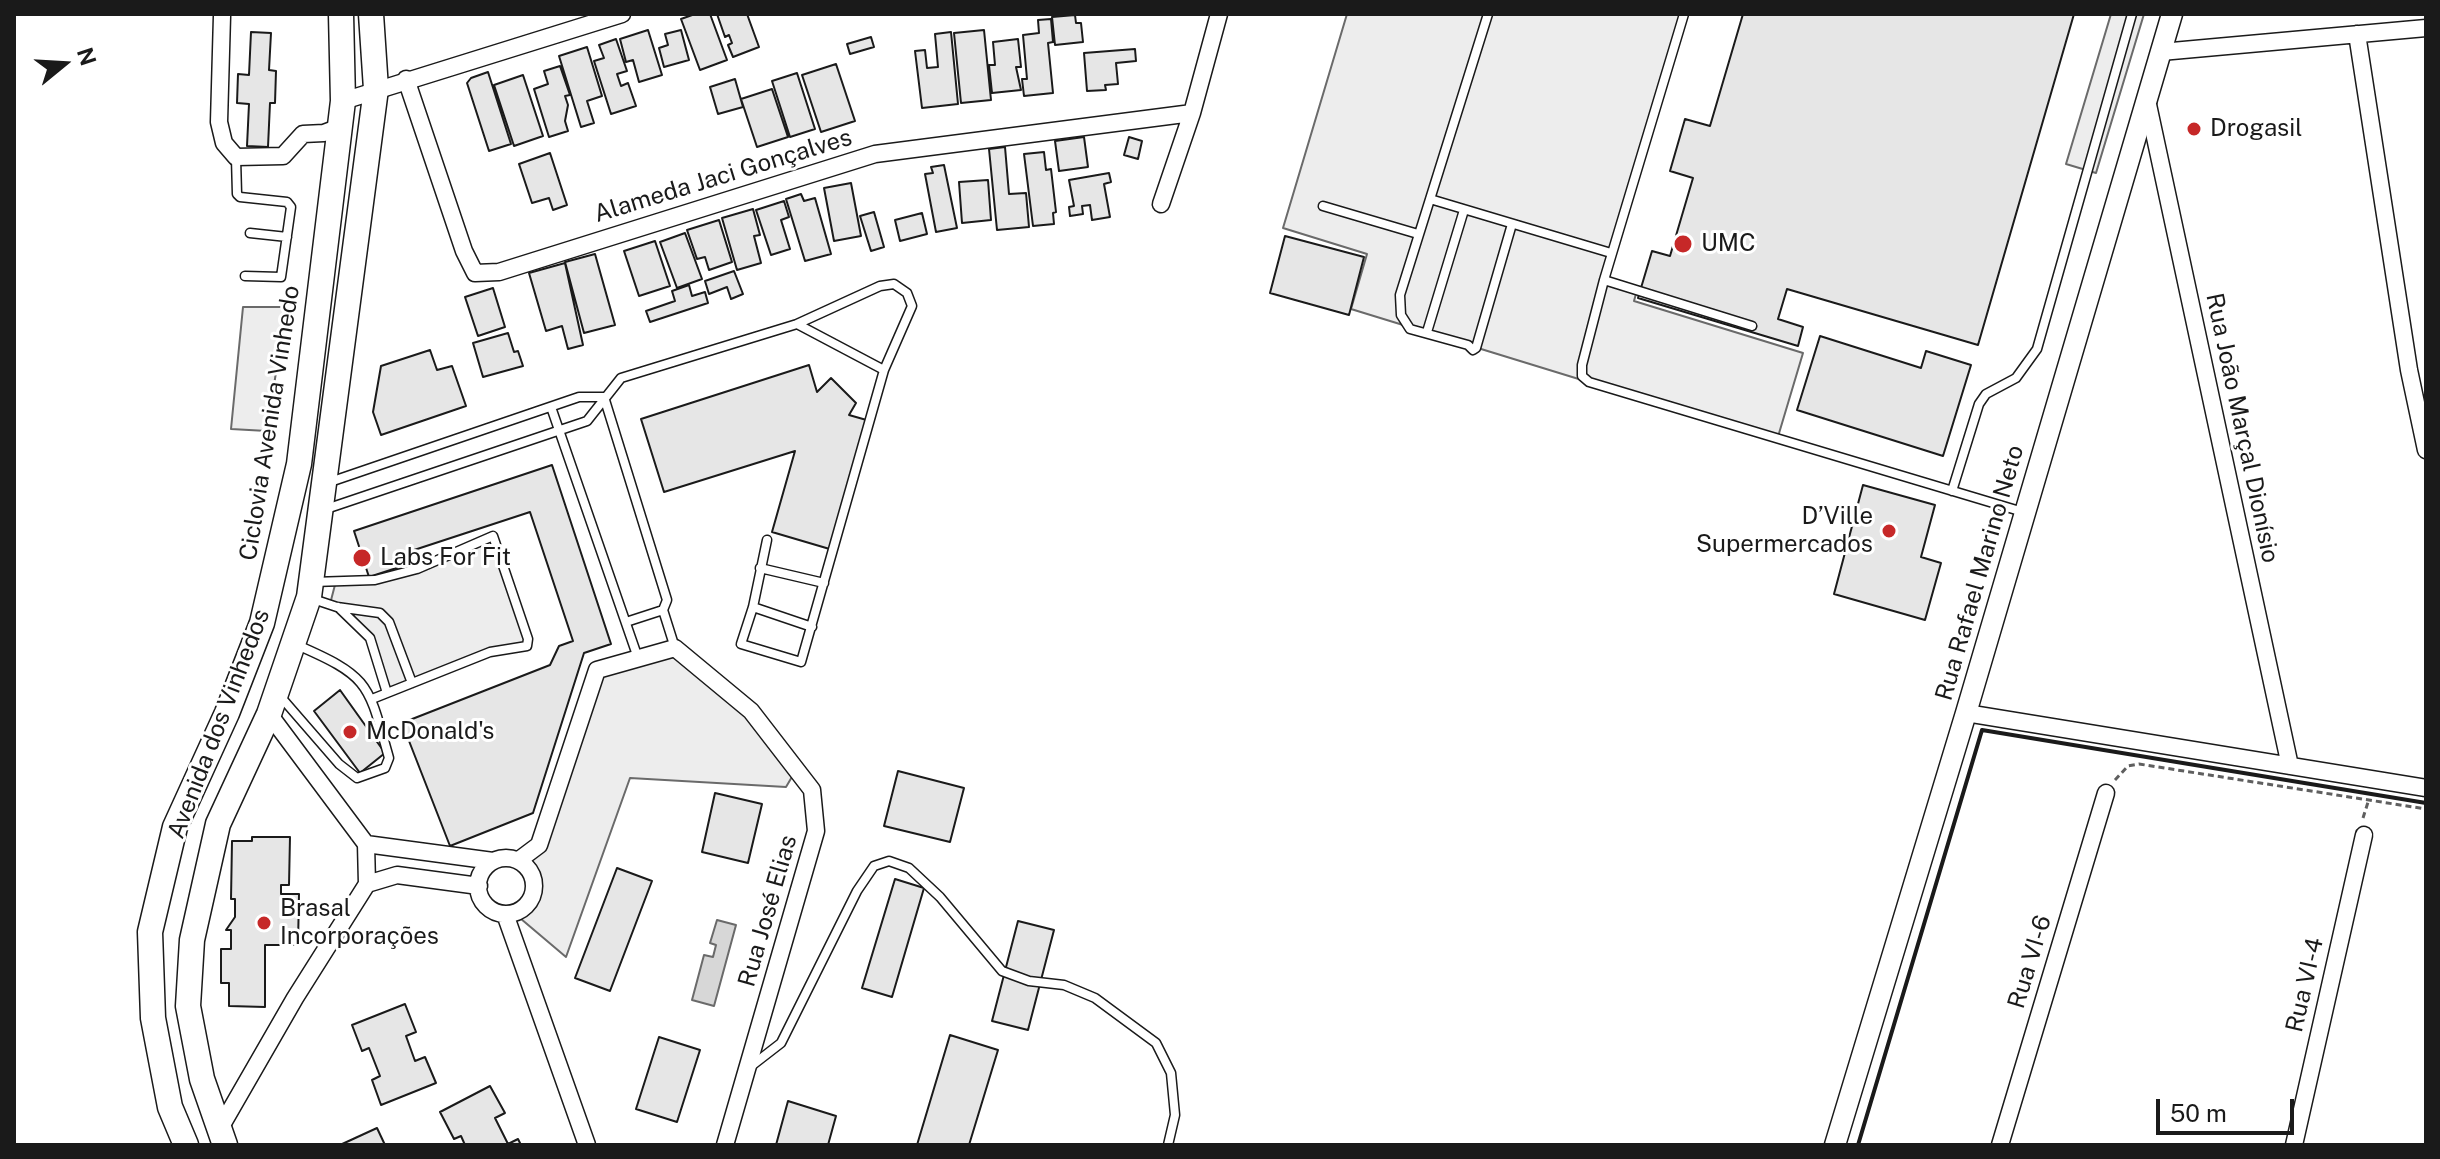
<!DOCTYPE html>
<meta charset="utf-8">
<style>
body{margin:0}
#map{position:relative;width:2440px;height:1159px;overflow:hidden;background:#fff;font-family:"Public Sans",sans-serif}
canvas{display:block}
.frame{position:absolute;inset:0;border:16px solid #1a1a1a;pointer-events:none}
.north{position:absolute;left:24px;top:24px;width:80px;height:80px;-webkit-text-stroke:6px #fff;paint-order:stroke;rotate:72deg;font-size:22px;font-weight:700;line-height:32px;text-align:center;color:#1a1a1a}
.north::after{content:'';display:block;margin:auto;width:28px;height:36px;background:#1a1a1a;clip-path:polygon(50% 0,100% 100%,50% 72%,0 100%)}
.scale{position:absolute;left:2156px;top:1099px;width:138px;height:36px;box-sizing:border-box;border:4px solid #1a1a1a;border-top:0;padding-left:10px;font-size:24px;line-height:28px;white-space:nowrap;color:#1a1a1a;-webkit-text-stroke:6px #fff;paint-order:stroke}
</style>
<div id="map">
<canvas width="2440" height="1159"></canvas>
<div class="frame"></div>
<div class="north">N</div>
<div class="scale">50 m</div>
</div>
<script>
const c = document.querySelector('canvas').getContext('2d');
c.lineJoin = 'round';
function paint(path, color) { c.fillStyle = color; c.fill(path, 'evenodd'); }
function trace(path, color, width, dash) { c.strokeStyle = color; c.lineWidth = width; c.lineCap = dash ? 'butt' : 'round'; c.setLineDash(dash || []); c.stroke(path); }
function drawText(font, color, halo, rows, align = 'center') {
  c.font = font + ' "Public Sans",sans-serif'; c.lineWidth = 6; c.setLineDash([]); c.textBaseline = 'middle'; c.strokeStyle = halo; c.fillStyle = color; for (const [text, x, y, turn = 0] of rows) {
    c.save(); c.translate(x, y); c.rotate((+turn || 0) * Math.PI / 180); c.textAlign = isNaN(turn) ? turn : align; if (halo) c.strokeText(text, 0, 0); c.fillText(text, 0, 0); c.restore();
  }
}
const built = new Path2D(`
 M 1347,14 L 1683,14 L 1604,279 L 1637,290 L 1634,301 L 1803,353 L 1777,440 L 1351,309 L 1367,254 L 1283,228 Z
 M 2111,14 L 2144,14 L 2096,173 L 2066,164 Z
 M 243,307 L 286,307 L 267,431 L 231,429 Z
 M 493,536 L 527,646 L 490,652 L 387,693 L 370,638 L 330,604 L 336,581 L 375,580 Z
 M 675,648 L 751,711 L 796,770 L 786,787 L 630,778 L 566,957 L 514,913 L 530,902 L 534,884 L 532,874 L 519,860 L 539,845 L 597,670 Z`);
const water = new Path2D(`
 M 717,920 L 736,925 L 714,1006 L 692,1000 L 704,955 L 713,957 L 716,945 L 710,943 Z`);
const building = new Path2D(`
 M 695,14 L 710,14 L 727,60 L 700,70 L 681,19 Z
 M 717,14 L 747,14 L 759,47 L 733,57 L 728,45 L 732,43 L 729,35 L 725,37 Z
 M 1743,14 L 2074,14 L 1978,345 L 1787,289 L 1778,319 L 1803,327 L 1798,346 L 1638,298 L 1652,251 L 1670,256 L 1693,178 L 1670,171 L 1685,119 L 1710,126 Z
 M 1075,15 L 1076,23 L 1081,23 L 1083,42 L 1055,45 L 1052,17 Z
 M 1051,19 L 1053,42 L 1048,43 L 1053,93 L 1024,96 L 1022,79 L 1027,79 L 1023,35 L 1039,33 L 1038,20 Z
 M 648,30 L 662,75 L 639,82 L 633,60 L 626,62 L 620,39 Z
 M 681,30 L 689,60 L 664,67 L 659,48 L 668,45 L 665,34 Z
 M 984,30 L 991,100 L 961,103 L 954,33 Z
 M 251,32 L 271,33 L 269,70 L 276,71 L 275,103 L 270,103 L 268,147 L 247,146 L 249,104 L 237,103 L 238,74 L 249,75 Z
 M 951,32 L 958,104 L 922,108 L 915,51 L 925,50 L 927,68 L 938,67 L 935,34 Z
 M 871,37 L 874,47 L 850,54 L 847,44 Z
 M 616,39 L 627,71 L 617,74 L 621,86 L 628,83 L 636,106 L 611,114 L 594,61 L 604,58 L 599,45 Z
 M 1018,39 L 1021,67 L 1016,67 L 1021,90 L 992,93 L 989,65 L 995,65 L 993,42 Z
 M 587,47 L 602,96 L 587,101 L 594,123 L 581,127 L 559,56 Z
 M 1135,49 L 1136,61 L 1116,63 L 1118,84 L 1105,85 L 1106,90 L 1087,91 L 1084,53 Z
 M 836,64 L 855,121 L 821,132 L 802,75 Z
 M 560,66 L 570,95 L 565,96 L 568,105 L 565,121 L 568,131 L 549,137 L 534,89 L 548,84 L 544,71 Z
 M 488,72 L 511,144 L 489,151 L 467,83 L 471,78 Z
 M 797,73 L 815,129 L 790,137 L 772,81 Z
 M 523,75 L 543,136 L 514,146 L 494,85 Z
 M 735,79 L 743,107 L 718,114 L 710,87 Z
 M 772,89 L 788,137 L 757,147 L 741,99 Z
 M 1084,137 L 1088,167 L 1059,171 L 1055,141 Z
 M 1129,137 L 1142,141 L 1138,159 L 1124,155 Z
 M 1005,147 L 1009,194 L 1026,193 L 1029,227 L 997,230 L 989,149 Z
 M 1044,152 L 1046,170 L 1051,169 L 1056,212 L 1053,213 L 1054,224 L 1033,226 L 1024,154 Z
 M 550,153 L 567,205 L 553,210 L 549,198 L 532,203 L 519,164 Z
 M 944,165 L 957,228 L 936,232 L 925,174 L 933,173 L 931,167 Z
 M 1109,173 L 1111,182 L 1104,184 L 1110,217 L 1092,220 L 1090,205 L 1082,206 L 1083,214 L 1070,216 L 1069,207 L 1074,206 L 1069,180 Z
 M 988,180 L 991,220 L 962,223 L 959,182 Z
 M 851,183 L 861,236 L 834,241 L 824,188 Z
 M 801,194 L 804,201 L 815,198 L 831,254 L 805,261 L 786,199 Z
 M 784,201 L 789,217 L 781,220 L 790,249 L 771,255 L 756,210 Z
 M 753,209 L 760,235 L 754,236 L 761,263 L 737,270 L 722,218 Z
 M 874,212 L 884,247 L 871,251 L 860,216 Z
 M 922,213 L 927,234 L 900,241 L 895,220 Z
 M 719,220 L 732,262 L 709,270 L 705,257 L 697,259 L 687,230 Z
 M 685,233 L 702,279 L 677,288 L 660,242 Z
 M 1285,236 L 1364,257 L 1349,315 L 1270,293 Z
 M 655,241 L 670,286 L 639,296 L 624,251 Z
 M 595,254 L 615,325 L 584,333 L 565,262 Z
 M 565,263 L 583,345 L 568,349 L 562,326 L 546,331 L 529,273 Z
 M 734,271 L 743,294 L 731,299 L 727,287 L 709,294 L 705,281 Z
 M 689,285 L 692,296 L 705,292 L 708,303 L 650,322 L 646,311 L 675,301 L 672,291 Z
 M 493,288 L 505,327 L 478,336 L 465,297 Z
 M 508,333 L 514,352 L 518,351 L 523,366 L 483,377 L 473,343 Z
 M 1820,336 L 1921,368 L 1926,351 L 1971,365 L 1943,456 L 1797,410 Z
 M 430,350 L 437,370 L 452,366 L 466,406 L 381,435 L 373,412 L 381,366 Z
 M 809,365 L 817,392 L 831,378 L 856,403 L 849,415 L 870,421 L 833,550 L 772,532 L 795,451 L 664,492 L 641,419 Z
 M 552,465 L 611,644 L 584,653 L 533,813 L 450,846 L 402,723 L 550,665 L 559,646 L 573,641 L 530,512 L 408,552 L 412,563 L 369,577 L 354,531 Z
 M 1863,485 L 1935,505 L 1921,557 L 1941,563 L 1925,620 L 1834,594 Z
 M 340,690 L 385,753 L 360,773 L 314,711 Z
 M 898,771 L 964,788 L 950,842 L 884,826 Z
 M 715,793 L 762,804 L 748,863 L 702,852 Z
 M 252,837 L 290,837 L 289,885 L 281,885 L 281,894 L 299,894 L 298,945 L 265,945 L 265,1007 L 229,1006 L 229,983 L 221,983 L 221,949 L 231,949 L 231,930 L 226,930 L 235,917 L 235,899 L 231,899 L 232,841 L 252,841 Z
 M 617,868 L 652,881 L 610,991 L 575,978 Z
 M 895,879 L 924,888 L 892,997 L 862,988 Z
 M 1018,921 L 1054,930 L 1028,1030 L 992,1021 Z
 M 405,1004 L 416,1032 L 406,1036 L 415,1061 L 425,1057 L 436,1083 L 381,1105 L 372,1080 L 380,1076 L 369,1048 L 362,1051 L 352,1025 Z
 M 950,1035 L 998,1050 L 969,1145 L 917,1145 Z
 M 659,1037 L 700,1050 L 677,1122 L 636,1109 Z
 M 490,1086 L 505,1113 L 495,1118 L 508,1144 L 518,1139 L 521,1145 L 465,1145 L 461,1136 L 454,1139 L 440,1112 Z
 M 788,1101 L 836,1116 L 828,1145 L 776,1145 Z
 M 377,1128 L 385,1145 L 340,1145 Z`);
const path = new Path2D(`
 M 2115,780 L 2128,766 L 2139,764 L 2426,809
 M 2363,818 L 2369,799`);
const service = new Path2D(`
 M 1488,14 L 1400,295 L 1401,315 L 1410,329 L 1468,345 L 1473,350 L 1476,348 L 1512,224
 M 1684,14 L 1604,280 L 1582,365 L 1582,376 L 1589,382 L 2023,512
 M 236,158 L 237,194 L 240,197 L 287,202 L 291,207 L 281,277 L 245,276
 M 1430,199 L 1611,253
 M 1323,206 L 1418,234
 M 250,233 L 287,237
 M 1604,280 L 1752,326
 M 797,324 L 880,286 L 894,284 L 907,293 L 912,306 L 884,370
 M 1427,332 L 1464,210
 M 604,397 L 667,600 L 663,610 L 626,622
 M 551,407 L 638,658
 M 327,483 L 579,397 L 604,397
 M 1952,491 L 1979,404 L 1986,394 L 2016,378 L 2037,349 L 2132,14
 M 326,509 L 587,421 L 621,378 L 797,324 L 884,370 L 801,662 L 741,644 L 753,607 L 767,540
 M 760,568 L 824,583
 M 313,582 L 375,580 L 417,569 L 493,536 L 528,639 L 527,646 L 490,652 L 372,699
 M 310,598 L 337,607 L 380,613 L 389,622 L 412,683
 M 338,607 L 370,638 L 387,693
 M 753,607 L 812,627
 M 663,610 L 675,648
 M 280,696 L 339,764 L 357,778 L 385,768 L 389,758 C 368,684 371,677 297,645
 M 750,1067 L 781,1043 L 857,891 L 874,866 L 889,861 L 909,868 L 940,897 L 1002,971 L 1029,981 L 1064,985 L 1095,998 L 1156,1043 L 1171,1073 L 1175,1115 L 1168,1145`);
const minor = new Path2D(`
 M 222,16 L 219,122 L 224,143 L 236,157 L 283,156 L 303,134 L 324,133 L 340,127
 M 2357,34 L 2409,370 L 2426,450
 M 2161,52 L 2426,28
 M 406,79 L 464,251 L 475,273 L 499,272 L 875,154 L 1192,113
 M 2147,100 L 2290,766
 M 343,101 L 622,14
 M 1161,204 L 1192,113 L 1219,14
 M 1966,713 L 2426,788
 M 269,714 L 366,844
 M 366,844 L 493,861
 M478 886a28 28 0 1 1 56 0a28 28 0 1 1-56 0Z
 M 519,860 L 539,845 L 597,670 L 675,648 L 751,711 L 812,790 L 816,831 L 725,1145
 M 367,884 L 397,875 L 479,886
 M 505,914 L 587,1145
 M 219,1130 L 295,998 L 367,884 L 366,844
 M 2000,1145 L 2106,793
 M 2294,1145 L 2364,835`);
const tertiary = new Path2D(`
 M 1835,1145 L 1966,713 L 2172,14`);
const secondary = new Path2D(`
 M 186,1145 L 170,1107 L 153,1018 L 150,932 L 175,827 L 227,713 L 262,623 L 299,464 L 343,101 L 341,14
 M 225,1145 L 202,1079 L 188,1006 L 192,940 L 218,824 L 269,714 L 309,597 L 376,89 L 371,14`);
const wall = new Path2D(`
 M 1858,1145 L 1982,730 L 2426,803`);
const markers = [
 [2194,129,8,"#c62828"],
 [1683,244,10,"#c62828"],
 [1889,531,8,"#c62828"],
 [362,558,10,"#c62828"],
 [350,732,8,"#c62828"],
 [264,923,8,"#c62828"]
];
const poiNames = [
 ["Drogasil",2210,129],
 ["UMC",1701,244],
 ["D’Ville",1873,517,"right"],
 ["Supermercados",1873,545,"right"],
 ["Labs For Fit",380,558],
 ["McDonald's",366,732],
 ["Brasal",280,909],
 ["Incorporações",280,937]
];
const streetNames = [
 ["Alameda Jaci Gonçalves",723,176,-17],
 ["Ciclovia Avenida Vinhedo",270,423,-81],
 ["Rua João Marçal Dionísio",2242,428,78],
 ["Rua Rafael Marino Neto",1980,573,-74],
 ["Avenida dos Vinhedos",219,724,-69],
 ["Rua José Elias",768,911,-74],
 ["Rua VI-6",2030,962,-73],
 ["Rua VI-4",2305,985,-77]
];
paint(built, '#ededed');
trace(built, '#6a6a6a', 2);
paint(water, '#d7d7d7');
trace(water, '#6a6a6a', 2);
paint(building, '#e6e6e6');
trace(building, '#1a1a1a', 2);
trace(service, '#1a1a1a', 11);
trace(minor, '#1a1a1a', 19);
trace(tertiary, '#1a1a1a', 23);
trace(secondary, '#1a1a1a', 27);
trace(path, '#5f5f5f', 3, [6, 4]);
trace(service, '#fff', 8);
trace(minor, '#fff', 16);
trace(tertiary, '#fff', 20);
trace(secondary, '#fff', 24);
trace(wall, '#1a1a1a', 4);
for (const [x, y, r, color] of markers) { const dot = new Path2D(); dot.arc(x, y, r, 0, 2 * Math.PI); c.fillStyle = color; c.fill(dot); trace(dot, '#fff', 3); }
drawText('24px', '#1a1a1a', '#fff', poiNames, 'left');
drawText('24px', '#1a1a1a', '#fff', streetNames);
</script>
